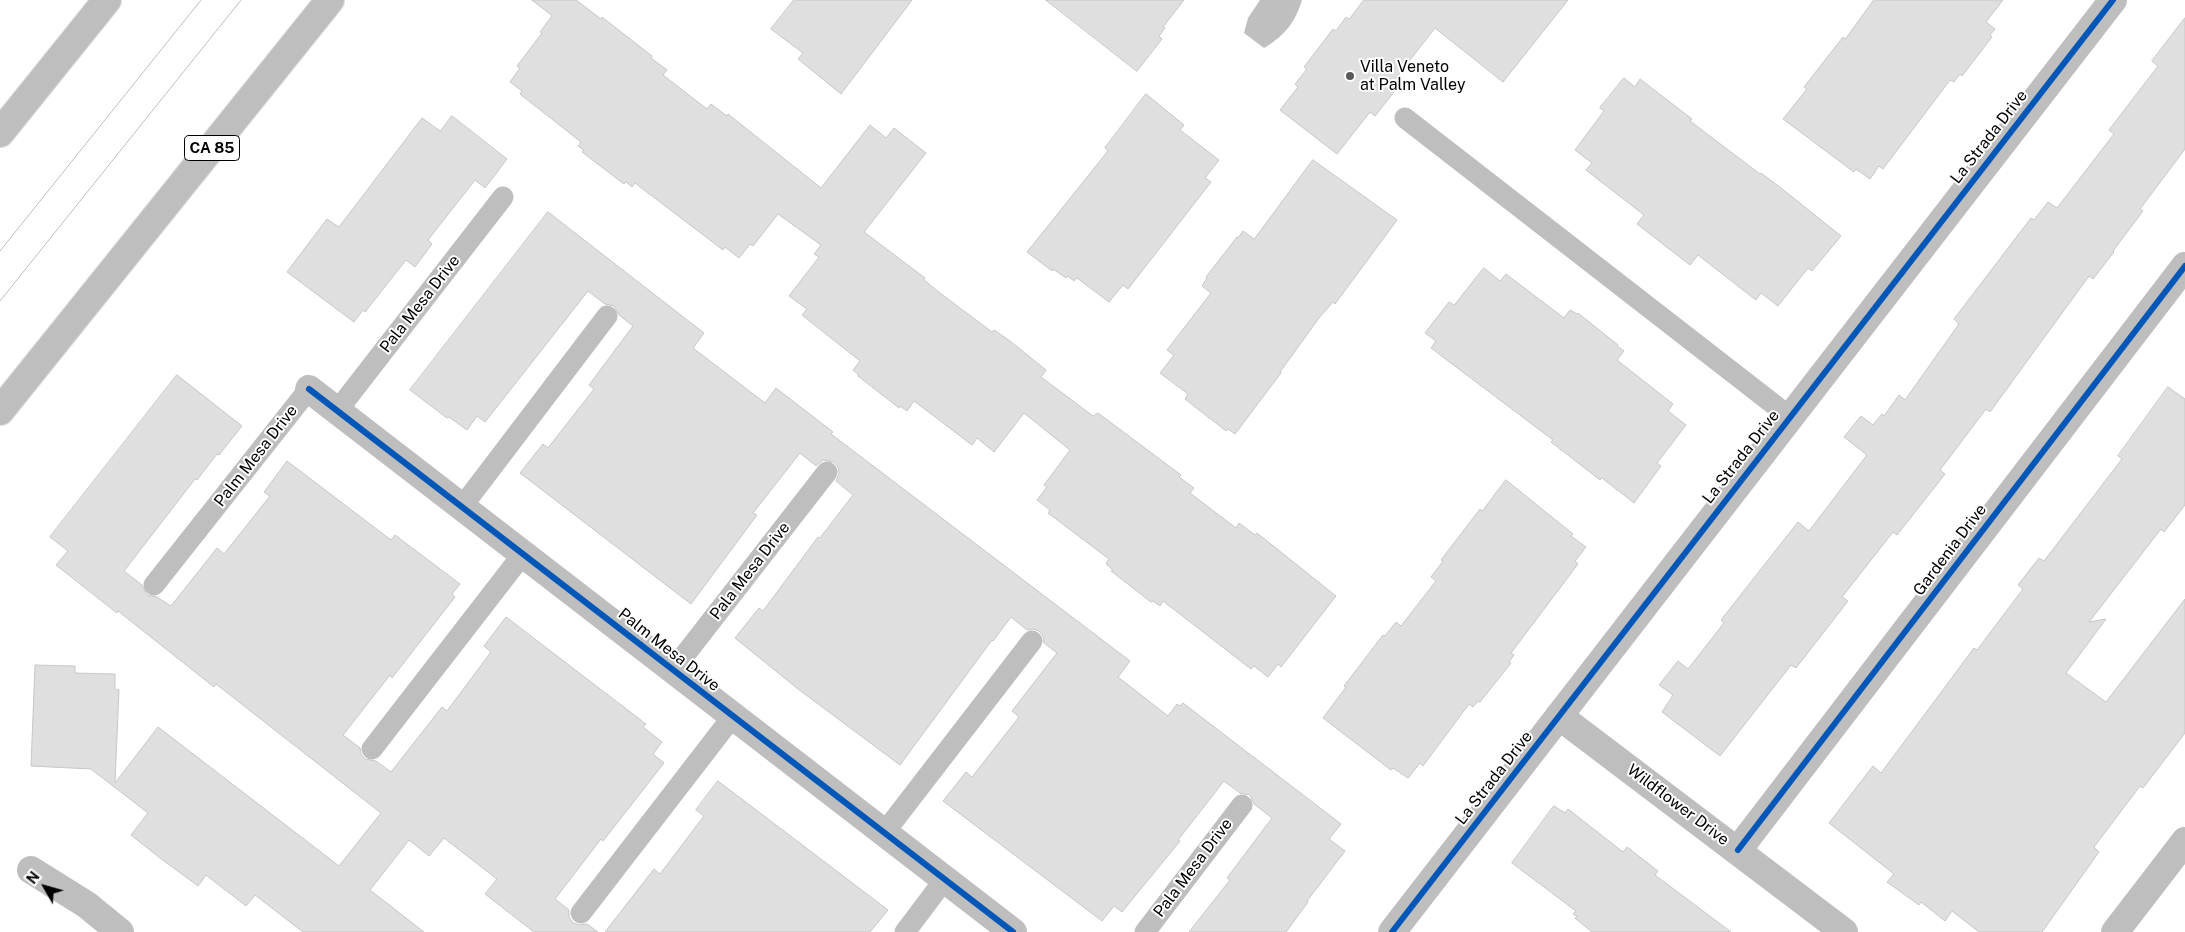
<!DOCTYPE html>
<style>
body{margin:0}
#map{position:relative;width:2185px;height:932px;overflow:hidden;background:#fff;font-family:"Public Sans",sans-serif}
canvas{display:block}
.north{position:absolute;left:20px;top:862px;width:50px;height:50px;-webkit-text-stroke:4px #fff;paint-order:stroke;rotate:308deg;font-size:14px;font-weight:700;line-height:20px;text-align:center;color:#000}
.north::after{content:'';display:block;margin:auto;width:18px;height:22px;background:#000;clip-path:polygon(50% 0,100% 100%,50% 72%,0 100%)}
</style>
<div id="map">
<canvas width="2185" height="932"></canvas>
<div class="north">N</div>
</div>
<script>
const c = document.querySelector('canvas').getContext('2d');
c.lineJoin = 'round';
function paint(path, color) { c.fillStyle = color; c.fill(path, 'evenodd'); }
function trace(path, color, width, dash) { c.strokeStyle = color; c.lineWidth = width; c.lineCap = dash ? 'butt' : 'round'; c.setLineDash(dash || []); c.stroke(path); }
function drawText(font, color, halo, rows, align = 'center') {
  c.font = font + ' "Public Sans",sans-serif'; c.lineWidth = 4; c.setLineDash([]); c.textBaseline = 'middle'; c.strokeStyle = halo; c.fillStyle = color; for (const [text, x, y, turn = 0] of rows) {
    c.save(); c.translate(x, y); c.rotate((+turn || 0) * Math.PI / 180); c.textAlign = isNaN(turn) ? turn : align; if (halo) c.strokeText(text, 0, 0); c.fillText(text, 0, 0); c.restore();
  }
}
const water = new Path2D(`
 M 1260,0 L 1302,0 C 1295,23 1284,36 1264,48 L 1244,33 L 1248,18 Z`);
const building = new Path2D(`
 M 532,0 L 576,0 L 601,19 L 602,17 L 652,56 L 651,58 L 667,70 L 663,75 L 707,109 L 711,104 L 727,116 L 728,114 L 821,188 L 870,125 L 886,138 L 894,128 L 926,153 L 864,232 L 925,278 L 924,280 L 940,293 L 992,332 L 994,330 L 1010,341 L 1046,370 L 1041,377 L 1093,416 L 1098,413 L 1181,475 L 1179,477 L 1194,488 L 1190,493 L 1236,528 L 1239,523 L 1255,535 L 1257,533 L 1336,596 L 1281,667 L 1278,664 L 1268,677 L 1254,666 L 1251,669 L 1163,601 L 1160,606 L 1153,601 L 1151,602 L 1111,571 L 1113,570 L 1106,564 L 1109,559 L 1048,513 L 1050,510 L 1037,500 L 1047,487 L 1044,485 L 1070,450 L 1024,413 L 994,452 L 977,438 L 972,445 L 914,401 L 907,411 L 900,406 L 899,408 L 858,376 L 859,375 L 853,370 L 860,361 L 802,315 L 807,309 L 789,296 L 819,257 L 814,254 L 821,245 L 778,214 L 753,246 L 750,244 L 739,258 L 725,247 L 723,250 L 635,183 L 632,187 L 626,182 L 624,184 L 582,152 L 584,150 L 578,146 L 581,142 L 520,94 L 522,91 L 510,82 L 520,68 L 517,66 L 542,33 L 540,32 L 552,16 Z
 M 794,0 L 912,0 L 841,94 L 798,59 L 803,53 L 771,29 Z
 M 1046,0 L 1184,0 L 1163,27 L 1165,28 L 1159,36 L 1162,39 L 1137,71 Z
 M 1364,0 L 1568,0 L 1503,82 L 1435,28 L 1392,83 L 1398,87 L 1375,116 L 1370,112 L 1337,154 L 1280,110 L 1298,87 L 1295,84 L 1307,69 L 1304,67 L 1333,29 L 1336,31 L 1346,17 L 1349,19 Z
 M 1874,0 L 2003,0 L 1986,22 L 1995,29 L 1990,35 L 1992,37 L 1962,76 L 1960,74 L 1954,82 L 1950,80 L 1883,169 L 1879,166 L 1870,179 L 1856,169 L 1854,172 L 1783,119 L 1807,89 L 1804,87 L 1843,37 L 1845,39 Z
 M 2185,18 L 2185,149 L 2140,209 L 2143,211 L 2113,251 L 2114,252 L 2093,279 L 2089,276 L 1990,412 L 1986,409 L 1940,470 L 1945,474 L 1897,535 L 1893,532 L 1842,597 L 1848,601 L 1796,668 L 1791,665 L 1720,756 L 1662,712 L 1673,695 L 1659,685 L 1678,661 L 1688,669 L 1724,623 L 1721,620 L 1798,522 L 1809,531 L 1867,455 L 1844,437 L 1861,416 L 1873,425 L 1882,414 L 1884,416 L 1899,395 L 1905,400 L 1959,324 L 1954,319 L 2031,218 L 2034,220 L 2048,202 L 2057,208 L 2114,134 L 2109,130 L 2158,66 L 2152,61 Z
 M 1624,78 L 1635,87 L 1640,79 L 1692,119 L 1690,121 L 1760,174 L 1761,173 L 1781,188 L 1841,236 L 1812,271 L 1808,268 L 1778,306 L 1761,293 L 1756,300 L 1698,255 L 1690,265 L 1637,224 L 1644,215 L 1586,170 L 1592,163 L 1575,150 L 1604,111 L 1600,108 Z
 M 1146,94 L 1184,125 L 1180,130 L 1219,160 L 1205,178 L 1211,182 L 1128,289 L 1123,285 L 1109,302 L 1077,278 L 1074,281 L 1068,276 L 1066,278 L 1053,269 L 1052,271 L 1027,252 L 1108,151 L 1105,148 Z
 M 452,116 L 507,159 L 485,188 L 475,180 L 428,240 L 432,244 L 415,267 L 406,260 L 365,312 L 363,310 L 354,322 L 287,272 L 327,219 L 339,227 L 422,118 L 440,131 Z
 M 1313,160 L 1397,220 L 1335,304 L 1333,302 L 1319,318 L 1280,372 L 1281,373 L 1235,434 L 1228,429 L 1226,431 L 1185,399 L 1188,394 L 1160,373 L 1174,355 L 1167,350 L 1211,293 L 1202,286 L 1207,278 L 1206,277 L 1237,237 L 1238,238 L 1243,231 L 1254,239 Z
 M 548,212 L 704,333 L 693,348 L 765,403 L 776,388 L 833,432 L 831,434 L 1130,661 L 1118,677 L 1168,716 L 1177,704 L 1180,706 L 1183,703 L 1341,824 L 1329,839 L 1345,851 L 1307,901 L 1308,902 L 1286,932 L 1189,932 L 1230,880 L 1227,878 L 1272,818 L 1254,804 L 1250,795 L 1240,793 L 1224,781 L 1178,840 L 1180,841 L 1122,912 L 1114,906 L 1102,921 L 943,801 L 966,772 L 972,777 L 1019,717 L 1012,711 L 1057,653 L 1044,643 L 1043,636 L 1039,631 L 1033,629 L 1027,630 L 1011,617 L 993,641 L 992,640 L 900,765 L 798,689 L 735,638 L 759,608 L 763,611 L 818,537 L 820,538 L 853,495 L 836,481 L 839,473 L 838,467 L 834,462 L 823,460 L 816,466 L 800,453 L 753,513 L 757,515 L 691,604 L 520,473 L 543,444 L 548,448 L 594,389 L 589,385 L 633,326 L 619,315 L 614,306 L 605,304 L 588,291 L 485,422 L 477,416 L 467,430 L 449,417 L 447,418 L 410,390 Z
 M 1484,268 L 1500,281 L 1506,274 L 1564,318 L 1570,310 L 1577,314 L 1578,313 L 1618,345 L 1617,346 L 1624,351 L 1617,360 L 1673,404 L 1668,411 L 1686,425 L 1657,463 L 1661,466 L 1634,503 L 1602,478 L 1600,480 L 1551,442 L 1553,440 L 1431,348 L 1436,341 L 1425,333 L 1449,302 L 1454,305 Z
 M 177,375 L 242,426 L 219,455 L 217,454 L 197,480 L 195,479 L 124,571 L 142,585 L 147,595 L 157,597 L 171,606 L 217,548 L 224,554 L 270,496 L 264,492 L 287,461 L 391,540 L 395,535 L 460,584 L 452,594 L 455,597 L 392,678 L 390,675 L 343,735 L 360,748 L 361,754 L 365,759 L 376,761 L 391,772 L 442,707 L 447,711 L 491,652 L 484,646 L 506,617 L 646,724 L 643,727 L 662,742 L 653,754 L 664,763 L 603,841 L 601,839 L 555,899 L 569,910 L 569,917 L 573,923 L 580,925 L 587,924 L 598,932 L 534,932 L 485,894 L 497,879 L 444,838 L 429,856 L 409,840 L 370,890 L 424,932 L 303,932 L 255,895 L 246,906 L 206,875 L 198,886 L 160,858 L 131,835 L 148,813 L 91,769 L 31,766 L 35,665 L 75,666 L 75,673 L 115,674 L 115,689 L 119,690 L 115,783 L 158,727 L 339,866 L 381,813 L 216,684 L 214,687 L 118,611 L 117,613 L 56,565 L 68,551 L 50,537 Z
 M 2168,387 L 2185,399 L 2185,505 L 2164,532 L 2161,529 L 2089,622 L 2106,619 L 2066,673 L 2106,702 L 2185,599 L 2185,733 L 2143,788 L 2140,786 L 2094,847 L 2099,852 L 2042,932 L 1979,932 L 1952,911 L 1945,921 L 1921,902 L 1919,905 L 1887,882 L 1894,874 L 1829,823 L 1873,766 L 1881,773 L 1974,648 L 1977,650 L 2023,589 L 2018,585 L 2039,558 L 2044,561 L 2122,459 L 2118,456 Z
 M 1506,480 L 1573,534 L 1571,536 L 1586,547 L 1575,561 L 1578,564 L 1511,653 L 1514,655 L 1509,662 L 1511,663 L 1480,702 L 1478,701 L 1473,707 L 1469,704 L 1423,766 L 1420,763 L 1408,778 L 1393,768 L 1391,770 L 1323,718 L 1346,687 L 1344,686 L 1383,635 L 1385,636 L 1396,622 L 1401,626 L 1436,581 L 1431,577 L 1443,561 L 1441,560 L 1480,509 L 1482,511 Z
 M 718,781 L 888,910 L 870,932 L 605,932 L 654,869 L 660,874 L 704,816 L 696,810 Z
 M 1554,806 L 1565,813 L 1568,809 L 1623,852 L 1627,847 L 1658,871 L 1655,875 L 1731,932 L 1592,932 L 1575,918 L 1577,916 L 1573,914 L 1576,911 L 1512,863 Z`);
const service = new Path2D(`
 M 1405,118 L 1790,417
 M 337,411 L 503,197
 M 461,508 L 607,316
 M 154,585 L 309,389
 M 673,670 L 827,472
 M 372,749 L 523,554
 M 884,833 L 1032,641
 M 581,913 L 733,716
 M 905,932 L 945,879
 M 1145,932 L 1242,805`);
const minor = new Path2D(`
 M 309,389 L 1013,932
 M 1559,716 L 1844,932
 M 1738,850 L 2185,266
 M 31,870 L 87,905 L 120,932
 M 2115,932 L 2185,841`);
const tertiary = new Path2D(`
 M 1392,932 L 2113,0`);
const motorway = new Path2D(`
 M 0,133 L 107,0
 M 0,411 L 330,0`);
const tram = new Path2D(`
 M 0,251 L 201,0
 M 0,301 L 241,0`);
const cycleway = new Path2D(`
 M 309,389 L 1013,932
 M 1738,850 L 2185,266
 M 1392,932 L 2113,0`);
const markers = [
 [1350,76,5,"#595959"]
];
const shields = [
 [212,148,55]
];
const shieldNames = [
 ["CA 85",212,148]
];
const poiNames = [
 ["Villa Veneto",1360,67],
 ["at Palm Valley",1360,85]
];
const streetNames = [
 ["La Strada Drive",1989,137,-52],
 ["Pala Mesa Drive",420,304,-52],
 ["Palm Mesa Drive",256,456,-52],
 ["La Strada Drive",1741,457,-52],
 ["Gardenia Drive",1950,550,-53],
 ["Pala Mesa Drive",750,571,-52],
 ["Palm Mesa Drive",669,650,38],
 ["La Strada Drive",1494,778,-52],
 ["Wildflower Drive",1678,805,37],
 ["Pala Mesa Drive",1193,868,-53]
];
paint(water, '#bfbfbf');
paint(building, '#dfdfdf');
trace(building, '#c7c7c7', 1);
trace(motorway, '#dbdbdb', 30);
trace(service, '#bebebe', 21);
trace(minor, '#bebebe', 28);
trace(tertiary, '#bebebe', 28);
trace(motorway, '#bebebe', 28);
trace(tram, '#bebebe', 1);
trace(cycleway, '#0057b8', 6);
for (const [x, y, r, color] of markers) { const dot = new Path2D(); dot.arc(x, y, r, 0, 2 * Math.PI); c.fillStyle = color; c.fill(dot); trace(dot, '#fff', 2); }
for (const [x, y, w] of shields) { const box = new Path2D(); box.roundRect(x - w / 2, y - 12.5, w, 25, 4); c.fillStyle = '#fff'; c.fill(box); trace(box, '#000', 1); }
drawText('bold 15px', '#000', null, shieldNames);
drawText('16px', '#000', '#fff', poiNames, 'left');
drawText('16px', '#000', '#fff', streetNames);
</script>
